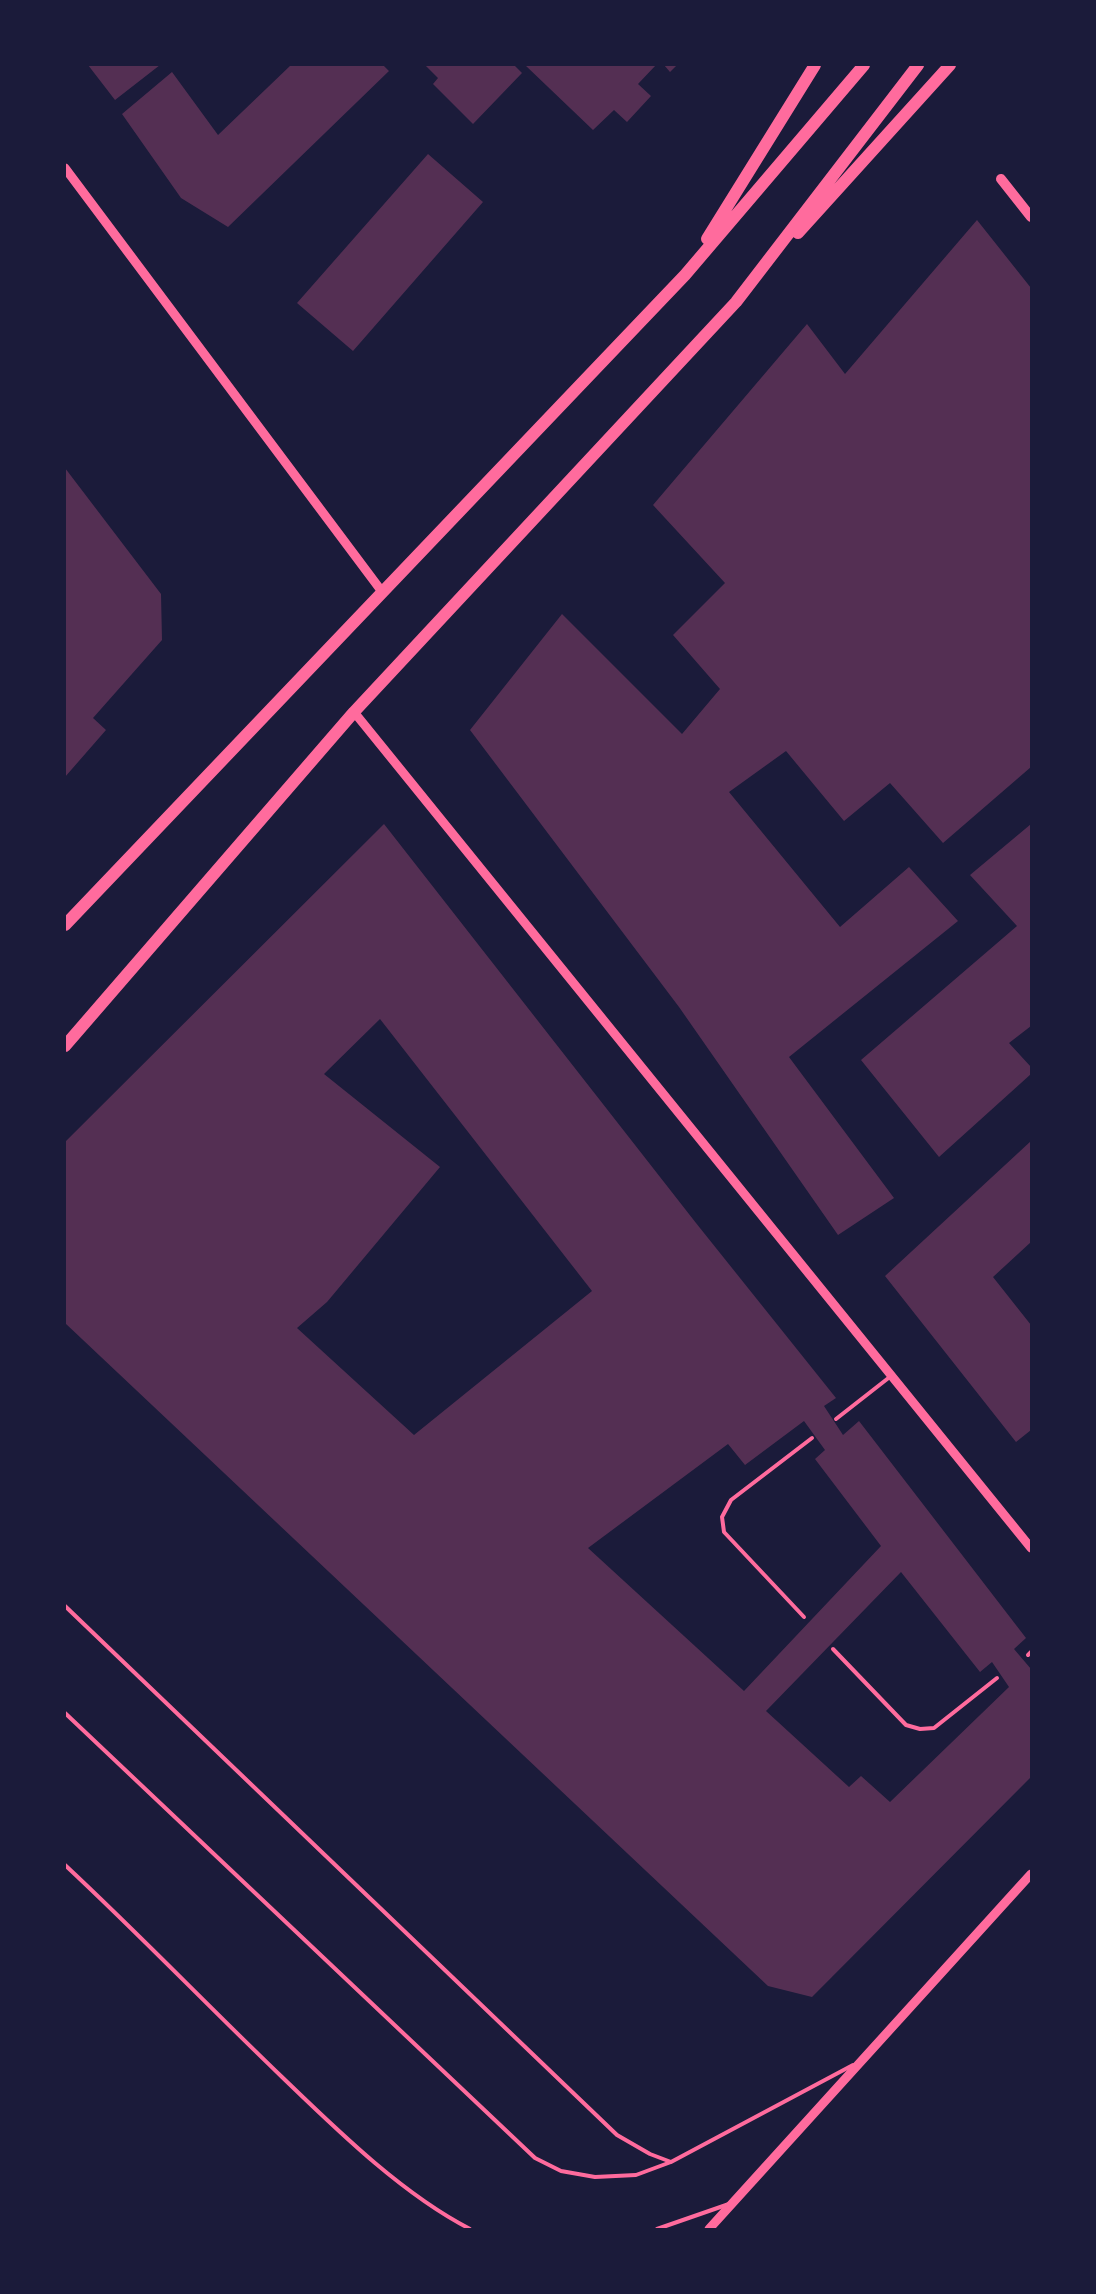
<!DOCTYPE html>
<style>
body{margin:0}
#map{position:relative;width:1096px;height:2294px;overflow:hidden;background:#1b1b3a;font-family:"Source Serif 4",serif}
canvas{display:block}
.frame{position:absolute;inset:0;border:66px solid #1b1b3a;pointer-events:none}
</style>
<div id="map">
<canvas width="1096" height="2294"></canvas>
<div class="frame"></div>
</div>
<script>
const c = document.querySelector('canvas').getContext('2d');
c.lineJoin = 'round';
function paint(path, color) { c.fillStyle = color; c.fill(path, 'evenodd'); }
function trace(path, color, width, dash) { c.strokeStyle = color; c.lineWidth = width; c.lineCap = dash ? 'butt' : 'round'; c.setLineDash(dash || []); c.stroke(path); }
const building = new Path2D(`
 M 88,65 L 160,65 L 115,100 Z
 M 291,65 L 383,65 L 389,71 L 228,227 L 181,198 L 122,114 L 172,72 L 218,135 Z
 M 425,65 L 514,65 L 522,73 L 473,124 L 433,84 L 438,78 Z
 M 525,65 L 656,65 L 638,84 L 651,96 L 627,122 L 614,110 L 593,130 Z
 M 664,65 L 677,65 L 670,72 Z
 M 428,154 L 483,202 L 353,351 L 297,303 Z
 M 977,220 L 1031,288 L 1031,767 L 943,843 L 890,783 L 844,821 L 786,751 L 729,792 L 840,927 L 909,867 L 958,921 L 789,1057 L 894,1198 L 838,1235 L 679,1007 L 470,730 L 562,614 L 682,734 L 720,689 L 673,635 L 725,583 L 653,505 L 807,324 L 845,374 Z
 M 65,468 L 161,594 L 162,640 L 93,718 L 106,730 L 65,777 Z
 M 384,824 L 696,1223 L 836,1398 L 824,1406 L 843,1435 L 859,1421 L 1026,1638 L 1014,1649 L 1031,1669 L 1031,1777 L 812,1997 L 768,1986 L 65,1323 L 65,1142 ZM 380,1019 L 592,1291 L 414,1435 L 297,1328 L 327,1302 L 440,1167 L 324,1074 ZM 804,1421 L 825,1450 L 815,1459 L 881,1546 L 744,1691 L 588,1548 L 728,1444 L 745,1465 ZM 901,1572 L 980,1672 L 992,1662 L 1009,1687 L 890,1802 L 861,1776 L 849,1787 L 766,1711 Z
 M 1031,824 L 1031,1026 L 1009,1043 L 1031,1067 L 1031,1074 L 939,1157 L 861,1060 L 1017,926 L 970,875 Z
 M 1031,1141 L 1031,1242 L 993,1277 L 1031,1325 L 1031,1430 L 1016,1442 L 885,1276 Z`);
const service = new Path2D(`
 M 836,1419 L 891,1376
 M 65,1606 L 617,2135 L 650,2154 L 671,2162
 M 804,1617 L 724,1532 L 722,1517 L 731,1500 L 812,1438
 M 833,1649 L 906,1725 L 920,1729 L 934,1728 L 997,1678
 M 1028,1655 L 1031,1652
 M 65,1713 L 535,2158 L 561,2171 L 595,2177 L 636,2175 L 671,2162 L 853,2065
 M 65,1865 C 139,1934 209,2007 282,2077 C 337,2130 402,2194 470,2229
 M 657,2229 L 729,2204`);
const tertiary = new Path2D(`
 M 65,168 L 383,593
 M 354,712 L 1031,1548
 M 709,2229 L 1031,1874`);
const secondary = new Path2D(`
 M 1001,179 L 1031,217`);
const primary = new Path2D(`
 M 798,233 L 950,65
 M 707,239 L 815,65
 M 65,925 L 685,275 L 864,65
 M 65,1046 L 354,712 L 736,302 L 918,65`);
paint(building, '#542f53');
trace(service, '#ff6b9d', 4);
trace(tertiary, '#ff6b9d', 9);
trace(secondary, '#ff6b9d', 10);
trace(primary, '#ff6b9d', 12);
</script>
